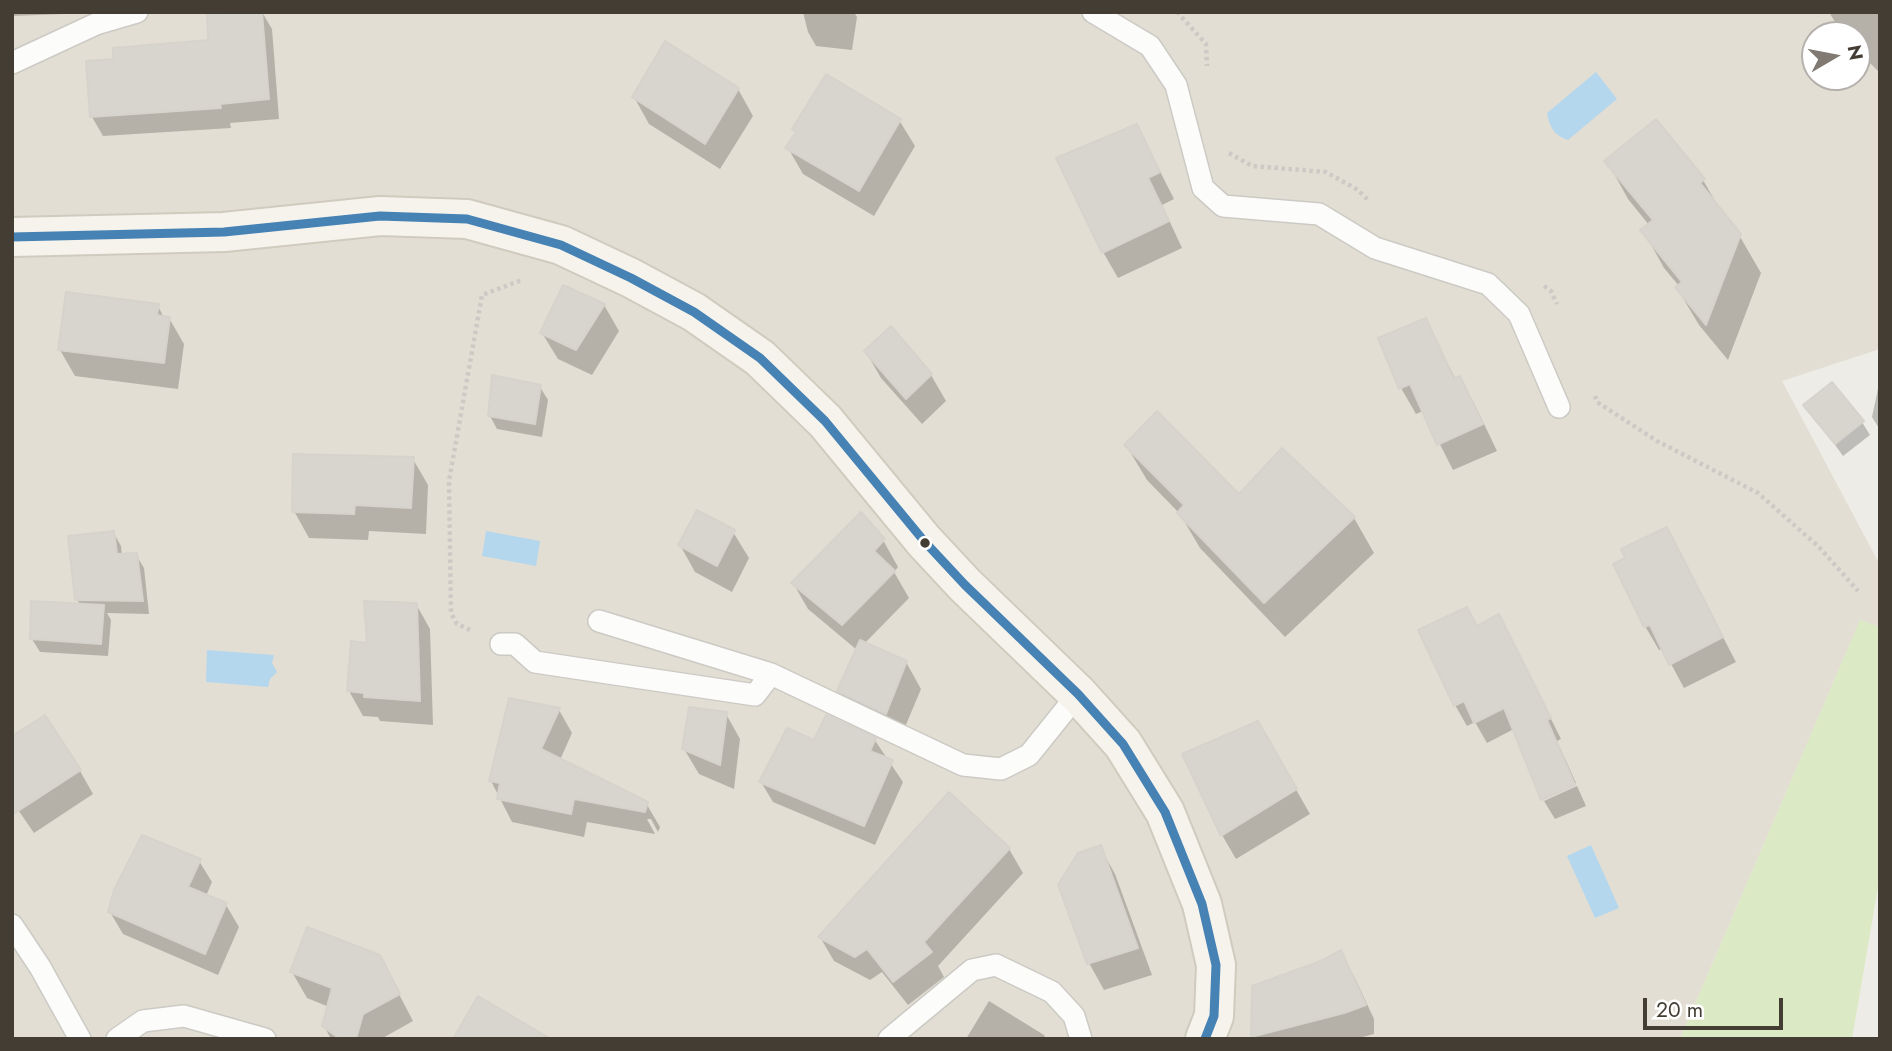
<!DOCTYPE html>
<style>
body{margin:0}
#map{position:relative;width:1892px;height:1051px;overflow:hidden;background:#eeece6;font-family:Jost,sans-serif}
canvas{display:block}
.frame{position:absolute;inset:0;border:14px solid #443d33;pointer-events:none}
.north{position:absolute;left:1801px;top:21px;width:70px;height:70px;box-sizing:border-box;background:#fff;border:2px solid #b4b1ad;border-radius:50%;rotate:80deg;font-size:19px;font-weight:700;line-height:28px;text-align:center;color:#443d33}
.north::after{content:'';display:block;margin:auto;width:24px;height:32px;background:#807a72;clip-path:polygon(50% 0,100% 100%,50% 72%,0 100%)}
.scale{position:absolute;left:1643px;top:998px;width:140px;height:32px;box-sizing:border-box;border:4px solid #443d33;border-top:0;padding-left:9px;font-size:21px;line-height:24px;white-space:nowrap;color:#443d33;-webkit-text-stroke:5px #fff;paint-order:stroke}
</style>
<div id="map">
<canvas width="1892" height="1051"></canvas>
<div class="frame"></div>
<div class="north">N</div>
<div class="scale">20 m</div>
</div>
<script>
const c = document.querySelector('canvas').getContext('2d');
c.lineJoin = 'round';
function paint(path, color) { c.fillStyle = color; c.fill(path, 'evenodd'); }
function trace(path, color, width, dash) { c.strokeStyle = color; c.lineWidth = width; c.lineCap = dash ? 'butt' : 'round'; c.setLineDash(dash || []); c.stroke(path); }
const residential = new Path2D(`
 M 12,12 L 1880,12 L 1880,349 L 1782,381 L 1880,565 L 1880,627 L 1860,621 L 1680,1039 L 12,1039 ZM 1815,35 L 1857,35 L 1857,77 L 1815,77 Z`);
const green = new Path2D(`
 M 1860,620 L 1880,627 L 1880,875 L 1852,1039 L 1680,1039 Z`);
const water = new Path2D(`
 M 1596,72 L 1617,99 L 1568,140 C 1554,135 1550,128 1547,113 Z
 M 486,531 L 540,541 L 536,566 L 482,556 Z
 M 207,650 L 274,655 L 272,663 L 277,672 L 270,679 L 268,687 L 206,682 Z
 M 1591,845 L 1619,908 L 1595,918 L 1567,856 Z`);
const shadow = new Path2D(`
 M 12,12 L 65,12 L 65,14 L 12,16 Z
 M 239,12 L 262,12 L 272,29 L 279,119 L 230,123 L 231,128 L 103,136 L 92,117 L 115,61 L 210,42 Z
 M 803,12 L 854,12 L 857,17 L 852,50 L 816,46 L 808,32 Z
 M 1829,12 L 1880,12 L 1880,73 L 1857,50 L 1857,35 L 1843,35 Z
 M 738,89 L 753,116 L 720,169 L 649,124 L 634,97 Z
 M 899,120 L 915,146 L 874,216 L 803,174 L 788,148 Z
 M 1137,126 L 1174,199 L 1162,205 L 1182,248 L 1118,278 L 1103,252 Z
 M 1607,161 L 1703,180 L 1723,215 L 1739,235 L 1761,273 L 1728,360 L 1699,325 L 1677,288 L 1679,286 L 1664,268 L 1643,230 L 1649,225 L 1628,199 Z
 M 604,305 L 619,331 L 592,375 L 558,359 L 542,333 Z
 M 158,306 L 164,318 L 169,318 L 184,344 L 178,389 L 75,376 L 60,350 Z
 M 1426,320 L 1456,380 L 1460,379 L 1475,405 L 1497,451 L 1453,470 L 1423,411 L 1416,414 L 1401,388 Z
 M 866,352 L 931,375 L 946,401 L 922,424 L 881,378 Z
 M 1880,379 L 1880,430 L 1872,417 Z
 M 540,387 L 548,400 L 542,437 L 497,429 L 490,416 Z
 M 1806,405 L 1862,422 L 1870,435 L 1843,456 Z
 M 1126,445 L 1239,497 L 1282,450 L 1354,518 L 1374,553 L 1285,637 L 1200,548 L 1180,514 L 1147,480 Z
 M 413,459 L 428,485 L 426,534 L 369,531 L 368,540 L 309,538 L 294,511 Z
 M 1667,530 L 1736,662 L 1684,688 L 1663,649 L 1659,650 L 1645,626 Z
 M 113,532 L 121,546 L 122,556 L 136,555 L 144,568 L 149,614 L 107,613 L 111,620 L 108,656 L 40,652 L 32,639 L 80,605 L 77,599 Z
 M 733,532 L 749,558 L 732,592 L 695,572 L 680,545 Z
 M 883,540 L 898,567 L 894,572 L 909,598 L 864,644 L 906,662 L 921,689 L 900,739 L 854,717 L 839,691 L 857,650 L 808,609 L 793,583 Z
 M 416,604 L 430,629 L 433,725 L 380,721 L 378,717 L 363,716 L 349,691 L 369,644 Z
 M 1510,637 L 1561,739 L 1557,741 L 1576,783 L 1543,797 L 1514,729 L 1487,743 L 1475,722 L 1467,726 L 1455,705 Z
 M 559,710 L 572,733 L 560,760 L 646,803 L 660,827 L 658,832 L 651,819 L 647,819 L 655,834 L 587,822 L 584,837 L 512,822 L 491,781 Z
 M 726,714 L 740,739 L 734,789 L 699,774 L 684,749 Z
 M 1258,723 L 1310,814 L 1236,859 L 1222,835 Z
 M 874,739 L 903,782 L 875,845 L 773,802 L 761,782 L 815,743 Z
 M 80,771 L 93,794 L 34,833 L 12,801 Z
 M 1577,786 L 1586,806 L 1555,819 L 1544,801 Z
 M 1100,847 L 1115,874 L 1152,975 L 1104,990 L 1089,963 L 1060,885 Z
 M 1009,849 L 1023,873 L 938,966 L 944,977 L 908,1005 L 882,972 L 870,980 L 834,961 L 820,937 Z
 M 199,861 L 212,882 L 206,896 L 226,905 L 239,927 L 218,975 L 123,934 L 110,912 Z
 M 1340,952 L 1355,978 L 1374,1019 L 1374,1034 L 1355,1039 L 1253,1039 L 1254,987 L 1322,962 Z
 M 379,956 L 413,1021 L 381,1039 L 331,1039 L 324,1026 L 329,1007 L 307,998 L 292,972 Z
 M 989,1001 L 1044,1035 L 1046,1039 L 966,1039 Z`);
const building = new Path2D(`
 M 227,12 L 262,12 L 269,99 L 220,104 L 221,108 L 90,117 L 86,61 L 113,59 L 113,48 L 208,40 L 207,15 Z
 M 665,41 L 739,88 L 705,144 L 632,97 Z
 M 826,74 L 901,119 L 859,191 L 785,148 L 796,132 L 792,129 Z
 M 1656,119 L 1705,179 L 1700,183 L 1741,234 L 1706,325 L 1675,287 L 1682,282 L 1640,230 L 1653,220 L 1604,161 Z
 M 1137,124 L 1160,172 L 1148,178 L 1169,221 L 1102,253 L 1056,158 Z
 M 563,285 L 605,304 L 576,350 L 540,333 Z
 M 66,292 L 159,304 L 157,315 L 170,317 L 164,363 L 58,350 Z
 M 1426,318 L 1454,379 L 1460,376 L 1483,424 L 1437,445 L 1410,384 L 1399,389 L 1378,338 Z
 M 891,326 L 932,374 L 906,399 L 864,351 Z
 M 492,375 L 541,385 L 535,424 L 488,416 Z
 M 1832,382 L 1864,421 L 1835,444 L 1803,405 Z
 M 1157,411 L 1239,494 L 1282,448 L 1355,517 L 1264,603 L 1177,513 L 1184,505 L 1124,445 Z
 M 293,454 L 414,457 L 411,508 L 355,505 L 354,514 L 292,512 Z
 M 697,510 L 735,530 L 717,566 L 678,545 Z
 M 861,512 L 885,539 L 874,551 L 895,571 L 842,625 L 791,583 Z
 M 1667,527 L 1723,637 L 1669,665 L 1650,625 L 1644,627 L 1613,564 L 1625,558 L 1621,549 Z
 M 114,531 L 117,554 L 137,553 L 143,601 L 75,600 L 68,536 Z
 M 31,601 L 104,605 L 101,644 L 30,639 Z
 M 364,601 L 417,603 L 420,701 L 364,697 L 364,693 L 347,691 L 351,641 L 367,643 Z
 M 1467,607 L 1477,626 L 1499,614 L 1551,718 L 1547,720 L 1575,785 L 1541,800 L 1504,708 L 1474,723 L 1464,701 L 1454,706 L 1418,630 Z
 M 860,640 L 907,661 L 886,714 L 837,691 Z
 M 509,698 L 560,708 L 541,749 L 648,802 L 645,812 L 574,799 L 571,814 L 497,799 L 500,783 L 489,781 Z
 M 689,707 L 727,712 L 720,765 L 682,749 Z
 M 45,715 L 81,770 L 12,815 L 12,736 Z
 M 826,715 L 876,738 L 870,751 L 893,760 L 864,826 L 759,782 L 787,728 L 814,740 Z
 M 1258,721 L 1297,789 L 1221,836 L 1182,754 Z
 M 949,792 L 1010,848 L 924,942 L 932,952 L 893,982 L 867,949 L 855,957 L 818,937 Z
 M 142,835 L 201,859 L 188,887 L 227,903 L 205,954 L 108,912 L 114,890 Z
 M 1101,845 L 1138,948 L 1087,964 L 1058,885 L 1078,853 Z
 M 307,927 L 380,955 L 400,994 L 363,1014 L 356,1039 L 340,1039 L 322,1026 L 332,988 L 290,972 Z
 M 1341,950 L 1366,1005 L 1344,1013 L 1251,1037 L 1252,986 L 1321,961 Z
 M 478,996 L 551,1039 L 453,1039 Z`);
const path = new Path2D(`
 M 1177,12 L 1206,44 L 1207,66
 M 1229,153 L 1252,166 L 1326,172 L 1358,190 L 1369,201
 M 1544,286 L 1551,291 L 1557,304
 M 1595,396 L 1597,402 L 1657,441 L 1758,493 L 1819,547 L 1858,591
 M 470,630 L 457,624 L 451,613 L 449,481 L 482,295 L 522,280`);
const lane = new Path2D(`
 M 1093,12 L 1150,46 L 1176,85 L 1203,188 L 1223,206 L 1319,214 L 1375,248 L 1488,284 L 1519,314 L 1559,407
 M 12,63 L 96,24 L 137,12
 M 599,621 L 771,674 L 963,765 L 1001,769 L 1029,755 L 1078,694
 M 501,644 L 515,644 L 535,662 L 755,695 L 771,674
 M 12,925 L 40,967 L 80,1039
 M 117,1039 L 143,1021 L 184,1016 L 265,1039
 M 889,1039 L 972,970 L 996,965 L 1052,992 L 1074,1016 L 1081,1039`);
const secondary = new Path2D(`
 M 12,237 L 224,232 L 380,216 L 467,219 L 561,245 L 631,278 L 694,312 L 760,358 L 825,421 L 924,541 L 965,585 L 1078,694 L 1123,744 L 1165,812 L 1202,904 L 1216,965 L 1214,1016 L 1205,1039`);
const bus1 = new Path2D(`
 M 12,237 L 224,232 L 380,216 L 467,219 L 561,245 L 631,278 L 694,312 L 760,358 L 825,421 L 924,541 L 965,585 L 1078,694 L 1123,744 L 1165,812 L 1202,904 L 1216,965 L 1214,1016 L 1205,1039`);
const markers = [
 [925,543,6,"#443d33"]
];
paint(residential, '#e3ded3');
paint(green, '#dbeac4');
paint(water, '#b4d7ee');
paint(shadow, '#0003');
paint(building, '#d8d5ce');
trace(building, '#d6d3cc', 2);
trace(lane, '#cccac4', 24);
trace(secondary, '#cfcbbe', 42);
trace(path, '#cdcac6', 4.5, [3.5, 3.5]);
trace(lane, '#fcfcfb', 21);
trace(secondary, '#f6f3ec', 38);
trace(bus1, '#4682b4', 9);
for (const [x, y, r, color] of markers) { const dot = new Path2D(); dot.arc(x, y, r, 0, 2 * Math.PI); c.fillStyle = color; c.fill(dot); trace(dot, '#fff', 2.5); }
</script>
